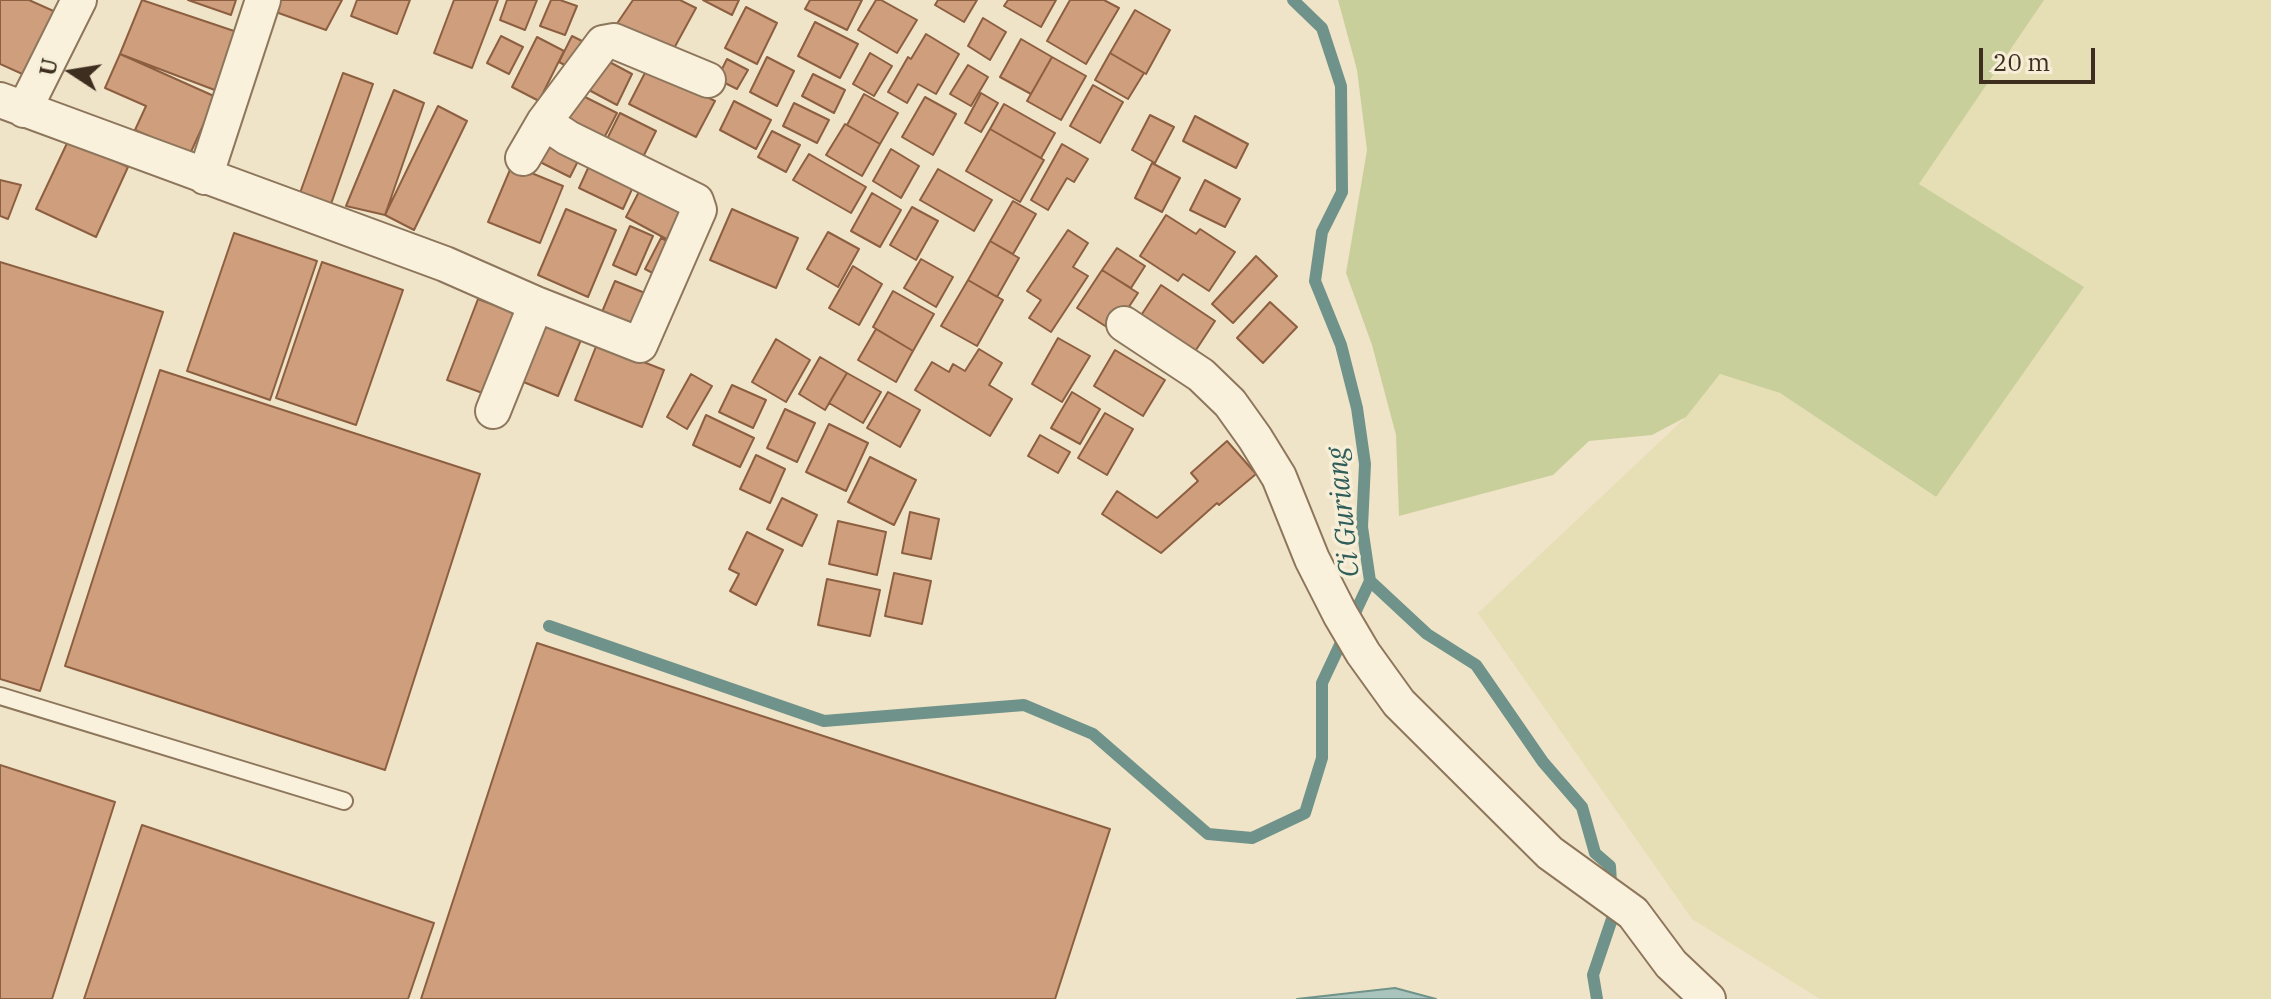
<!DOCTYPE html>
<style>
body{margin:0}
#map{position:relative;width:2271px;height:999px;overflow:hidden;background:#f0e4c8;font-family:"IBM Plex Serif",serif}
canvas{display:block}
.north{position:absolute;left:32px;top:32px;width:80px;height:80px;-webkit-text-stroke:6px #f7eed8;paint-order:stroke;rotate:282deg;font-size:22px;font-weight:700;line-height:32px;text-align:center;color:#3d2e20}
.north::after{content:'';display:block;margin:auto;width:28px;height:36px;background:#3d2e20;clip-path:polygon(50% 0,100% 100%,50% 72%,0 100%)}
.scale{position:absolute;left:1979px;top:48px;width:116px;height:36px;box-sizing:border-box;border:4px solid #3d2e20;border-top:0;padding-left:10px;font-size:24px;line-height:28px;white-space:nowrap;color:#3d2e20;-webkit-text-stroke:6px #f7eed8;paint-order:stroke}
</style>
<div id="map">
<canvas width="2271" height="999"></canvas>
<div class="north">U</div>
<div class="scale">20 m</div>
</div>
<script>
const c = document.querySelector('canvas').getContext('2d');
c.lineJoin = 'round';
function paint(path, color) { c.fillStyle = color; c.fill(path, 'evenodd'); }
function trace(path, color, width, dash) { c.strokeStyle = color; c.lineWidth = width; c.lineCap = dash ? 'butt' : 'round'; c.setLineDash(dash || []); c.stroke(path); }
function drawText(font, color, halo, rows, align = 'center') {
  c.font = font + ' "IBM Plex Serif",serif'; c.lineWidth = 7; c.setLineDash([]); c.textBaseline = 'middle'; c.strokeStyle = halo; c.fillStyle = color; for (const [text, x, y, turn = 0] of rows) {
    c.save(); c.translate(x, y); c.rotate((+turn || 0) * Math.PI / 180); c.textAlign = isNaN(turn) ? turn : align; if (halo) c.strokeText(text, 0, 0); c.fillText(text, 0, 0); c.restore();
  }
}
const farmland = new Path2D(`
 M 2041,0 L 2271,0 L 2271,999 L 1820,999 L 1692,919 L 1478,613 L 1686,417 L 1720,374 L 1780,393 L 1935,497 L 2083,288 L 1919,184 Z`);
const green = new Path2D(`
 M 1338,0 L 2044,0 L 1919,184 L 2084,287 L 1936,497 L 1780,393 L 1720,374 L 1686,417 L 1652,435 L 1589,441 L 1553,475 L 1399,516 L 1396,435 L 1372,345 L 1346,273 L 1367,150 L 1357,70 Z`);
const water = new Path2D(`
 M 1395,988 L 1436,999 L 1297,999 Z`);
const stream = new Path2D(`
 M 1293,0 L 1322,28 L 1341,86 L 1342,192 L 1322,232 L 1315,281 L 1341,345 L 1357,408 L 1365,464 L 1362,527 L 1370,581 L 1427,634 L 1476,665 L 1543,762 L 1582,807 L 1595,853 L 1610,866 L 1613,916 L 1593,975 L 1597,999
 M 549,626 L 824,721 L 1024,705 L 1093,734 L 1208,834 L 1252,838 L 1305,813 L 1322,758 L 1322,683 L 1370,581`);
const building = new Path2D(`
 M 0,0 L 29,0 L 58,13 L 29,77 L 0,64 Z
 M 142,0 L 237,32 L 220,92 L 120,54 Z
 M 188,0 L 236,0 L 231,15 Z
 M 278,0 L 342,0 L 326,30 L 273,11 Z
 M 357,0 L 410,0 L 397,34 L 351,16 Z
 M 454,0 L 498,0 L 472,68 L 434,53 Z
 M 507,0 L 537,0 L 525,30 L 500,20 Z
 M 551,0 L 560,0 L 577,6 L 565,35 L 540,26 Z
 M 633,0 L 680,0 L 696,8 L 672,52 L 616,25 Z
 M 703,0 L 739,0 L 732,15 Z
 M 810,0 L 862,0 L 847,30 L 805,9 Z
 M 876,0 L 881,0 L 917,20 L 897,53 L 858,30 Z
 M 938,0 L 977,0 L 964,22 L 935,5 Z
 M 1008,0 L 1056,0 L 1041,27 L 1004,6 Z
 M 1070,0 L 1104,0 L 1119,8 L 1086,64 L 1047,41 Z
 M 746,7 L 777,23 L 757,64 L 725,48 Z
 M 1135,10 L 1170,30 L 1146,74 L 1110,53 Z
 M 983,18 L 1006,32 L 990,60 L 968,46 Z
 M 815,22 L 858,44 L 840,78 L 798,56 Z
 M 926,34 L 959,54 L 936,94 L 918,84 L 907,103 L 888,92 L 908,57 L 911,59 Z
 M 501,36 L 523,47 L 509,74 L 487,63 Z
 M 572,36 L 590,45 L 576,71 L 559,62 Z
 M 537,37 L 564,51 L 539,101 L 512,87 Z
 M 1021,39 L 1052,57 L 1031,94 L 1000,77 Z
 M 870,53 L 892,66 L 874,96 L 853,84 Z
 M 1110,53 L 1144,73 L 1128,99 L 1095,80 Z
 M 120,54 L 216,97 L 190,154 L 135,130 L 146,106 L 105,88 Z
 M 767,57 L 794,71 L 777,106 L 750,92 Z
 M 1052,57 L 1086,76 L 1061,120 L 1027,101 Z
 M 602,58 L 632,74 L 617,105 L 587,89 Z
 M 727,59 L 748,70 L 737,89 L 717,79 Z
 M 968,65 L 988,77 L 971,106 L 950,94 Z
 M 648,67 L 715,101 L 696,137 L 629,104 Z
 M 343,73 L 373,84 L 331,204 L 300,193 Z
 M 813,74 L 845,90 L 834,113 L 802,96 Z
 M 1093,85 L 1123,102 L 1100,143 L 1070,126 Z
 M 394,90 L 424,103 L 385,215 L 346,206 Z
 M 575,92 L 617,113 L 602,142 L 560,121 Z
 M 981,93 L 998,103 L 981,132 L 965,123 Z
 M 864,94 L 898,113 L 880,144 L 847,125 Z
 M 925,97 L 956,114 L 933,155 L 902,137 Z
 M 734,101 L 771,120 L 756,149 L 720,130 Z
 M 794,103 L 829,120 L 817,143 L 783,126 Z
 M 1004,104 L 1055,133 L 1041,158 L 990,129 Z
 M 438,106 L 467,121 L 414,230 L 385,215 Z
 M 620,113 L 656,131 L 643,157 L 607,139 Z
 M 1150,115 L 1174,127 L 1155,163 L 1132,150 Z
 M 1195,116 L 1248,144 L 1236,168 L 1183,141 Z
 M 845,124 L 880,144 L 862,176 L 826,155 Z
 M 990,129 L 1044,160 L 1020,202 L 966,171 Z
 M 543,131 L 583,151 L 570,177 L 530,157 Z
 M 772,131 L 800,145 L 786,172 L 758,157 Z
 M 69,139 L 128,167 L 96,237 L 36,209 Z
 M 1062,144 L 1088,159 L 1074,182 L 1067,178 L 1048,210 L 1031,200 Z
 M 891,149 L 919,166 L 901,198 L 873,181 Z
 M 809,154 L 866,187 L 851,213 L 793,180 Z
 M 594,155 L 638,176 L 623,209 L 579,188 Z
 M 1152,163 L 1180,178 L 1162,212 L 1135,198 Z
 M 512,165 L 563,186 L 540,243 L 488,222 Z
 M 938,169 L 992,200 L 974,231 L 920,200 Z
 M 0,180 L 21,185 L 8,219 L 0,216 Z
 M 1205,180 L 1240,199 L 1225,227 L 1190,210 Z
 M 644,182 L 688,204 L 670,241 L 626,217 Z
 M 872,193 L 901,210 L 880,247 L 851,231 Z
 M 1013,201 L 1036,214 L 1013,254 L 990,241 Z
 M 912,207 L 938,221 L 916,260 L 890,245 Z
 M 566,209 L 616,230 L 588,297 L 538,275 Z
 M 732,209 L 798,238 L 776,288 L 710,260 Z
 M 1166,215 L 1196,234 L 1200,229 L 1235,252 L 1209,291 L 1183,274 L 1178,281 L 1140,256 Z
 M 630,226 L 653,236 L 636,275 L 613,265 Z
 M 1068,230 L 1088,243 L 1073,267 L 1088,276 L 1051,332 L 1029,318 L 1041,300 L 1027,291 Z
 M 828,232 L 859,249 L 838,287 L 807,269 Z
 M 234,233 L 317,261 L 270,400 L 187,371 Z
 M 661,238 L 679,248 L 664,279 L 645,269 Z
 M 990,241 L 1019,258 L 997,297 L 968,280 Z
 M 1117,248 L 1145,266 L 1131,288 L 1102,270 Z
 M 1256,256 L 1277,276 L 1233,323 L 1212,304 Z
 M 921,259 L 953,277 L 936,307 L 904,288 Z
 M 0,262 L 163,312 L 40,691 L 0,679 Z
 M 322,262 L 403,290 L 356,425 L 276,398 Z
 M 853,266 L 882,284 L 859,325 L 829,308 Z
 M 1102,270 L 1138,293 L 1113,331 L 1077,308 Z
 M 968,280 L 1003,300 L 977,346 L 941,326 Z
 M 615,281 L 645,293 L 632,324 L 602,312 Z
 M 1161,285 L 1215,321 L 1192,356 L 1138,320 Z
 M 893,291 L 934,314 L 913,351 L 873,327 Z
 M 478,299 L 518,314 L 488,395 L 447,380 Z
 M 1270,302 L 1297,327 L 1263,363 L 1237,338 Z
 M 548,315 L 585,330 L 558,396 L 521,381 Z
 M 876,329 L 913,351 L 896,382 L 858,360 Z
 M 1058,338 L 1090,356 L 1062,402 L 1032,384 Z
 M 776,339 L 810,360 L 786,402 L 752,382 Z
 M 597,344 L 664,370 L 642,427 L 575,400 Z
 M 979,349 L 1002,363 L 989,385 L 1012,399 L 990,436 L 915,390 L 932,362 L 949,372 L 953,364 L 965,371 Z
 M 1115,350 L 1165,380 L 1143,416 L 1094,386 Z
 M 820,357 L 847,373 L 825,410 L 799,394 Z
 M 160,370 L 480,474 L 385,770 L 65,666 Z
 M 847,373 L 881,392 L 863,423 L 829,403 Z
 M 691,374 L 712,386 L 687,429 L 667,417 Z
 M 732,385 L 766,400 L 753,428 L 719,412 Z
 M 888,392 L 920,410 L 900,447 L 867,428 Z
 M 1072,392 L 1100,409 L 1080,444 L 1051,428 Z
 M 785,409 L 815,423 L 797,462 L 767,448 Z
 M 1105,413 L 1133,429 L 1107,475 L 1078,458 Z
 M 706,415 L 754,438 L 740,467 L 693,445 Z
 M 829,424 L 868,443 L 846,491 L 806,472 Z
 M 1040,435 L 1070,452 L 1058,473 L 1028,456 Z
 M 1227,441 L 1256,474 L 1219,505 L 1217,503 L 1161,553 L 1102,514 L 1117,491 L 1157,518 L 1198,481 L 1191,473 Z
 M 756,455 L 785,469 L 770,503 L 740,489 Z
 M 870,457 L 916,480 L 894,525 L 848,502 Z
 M 782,498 L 817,515 L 802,546 L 767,529 Z
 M 910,512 L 939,519 L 931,559 L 902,553 Z
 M 838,521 L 886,532 L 877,575 L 829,564 Z
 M 747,532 L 783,550 L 756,605 L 730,591 L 739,574 L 729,569 Z
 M 894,573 L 931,581 L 922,624 L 885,616 Z
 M 827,579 L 880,590 L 870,636 L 818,625 Z
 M 537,643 L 1110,829 L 1055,999 L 421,999 Z
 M 0,765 L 115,802 L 52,999 L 0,999 Z
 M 142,825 L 434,923 L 408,999 L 84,999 Z`);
const service = new Path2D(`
 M 0,696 L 344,801`);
const minor = new Path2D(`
 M 0,100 L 445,264 L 536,304 L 640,345 L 699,210 L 696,201 L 568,138 L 544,122
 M 24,110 L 79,0
 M 523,158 L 544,122 L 603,43 L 614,41 L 708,80
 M 205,177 L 263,0
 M 1124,324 L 1201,375 L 1230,403 L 1255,438 L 1279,477 L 1312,559 L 1340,614 L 1363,653 L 1399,703 L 1550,853 L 1633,913 L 1671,964 L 1708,999
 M 493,411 L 536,304`);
const waterNames = [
 ["Ci Guriang",1344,512,-96]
];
paint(farmland, '#e6deb5');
paint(green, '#c9cf9b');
paint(water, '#a9c4bc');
trace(water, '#6f938a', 2);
trace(stream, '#6f938a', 12);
paint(building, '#cf9f7d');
trace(building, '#8d5f41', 2);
trace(service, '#8d765c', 20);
trace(minor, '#8d765c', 38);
trace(service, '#faf1dc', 16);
trace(minor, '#faf1dc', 34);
drawText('italic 28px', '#2f5d5a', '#f7eed8', waterNames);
</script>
